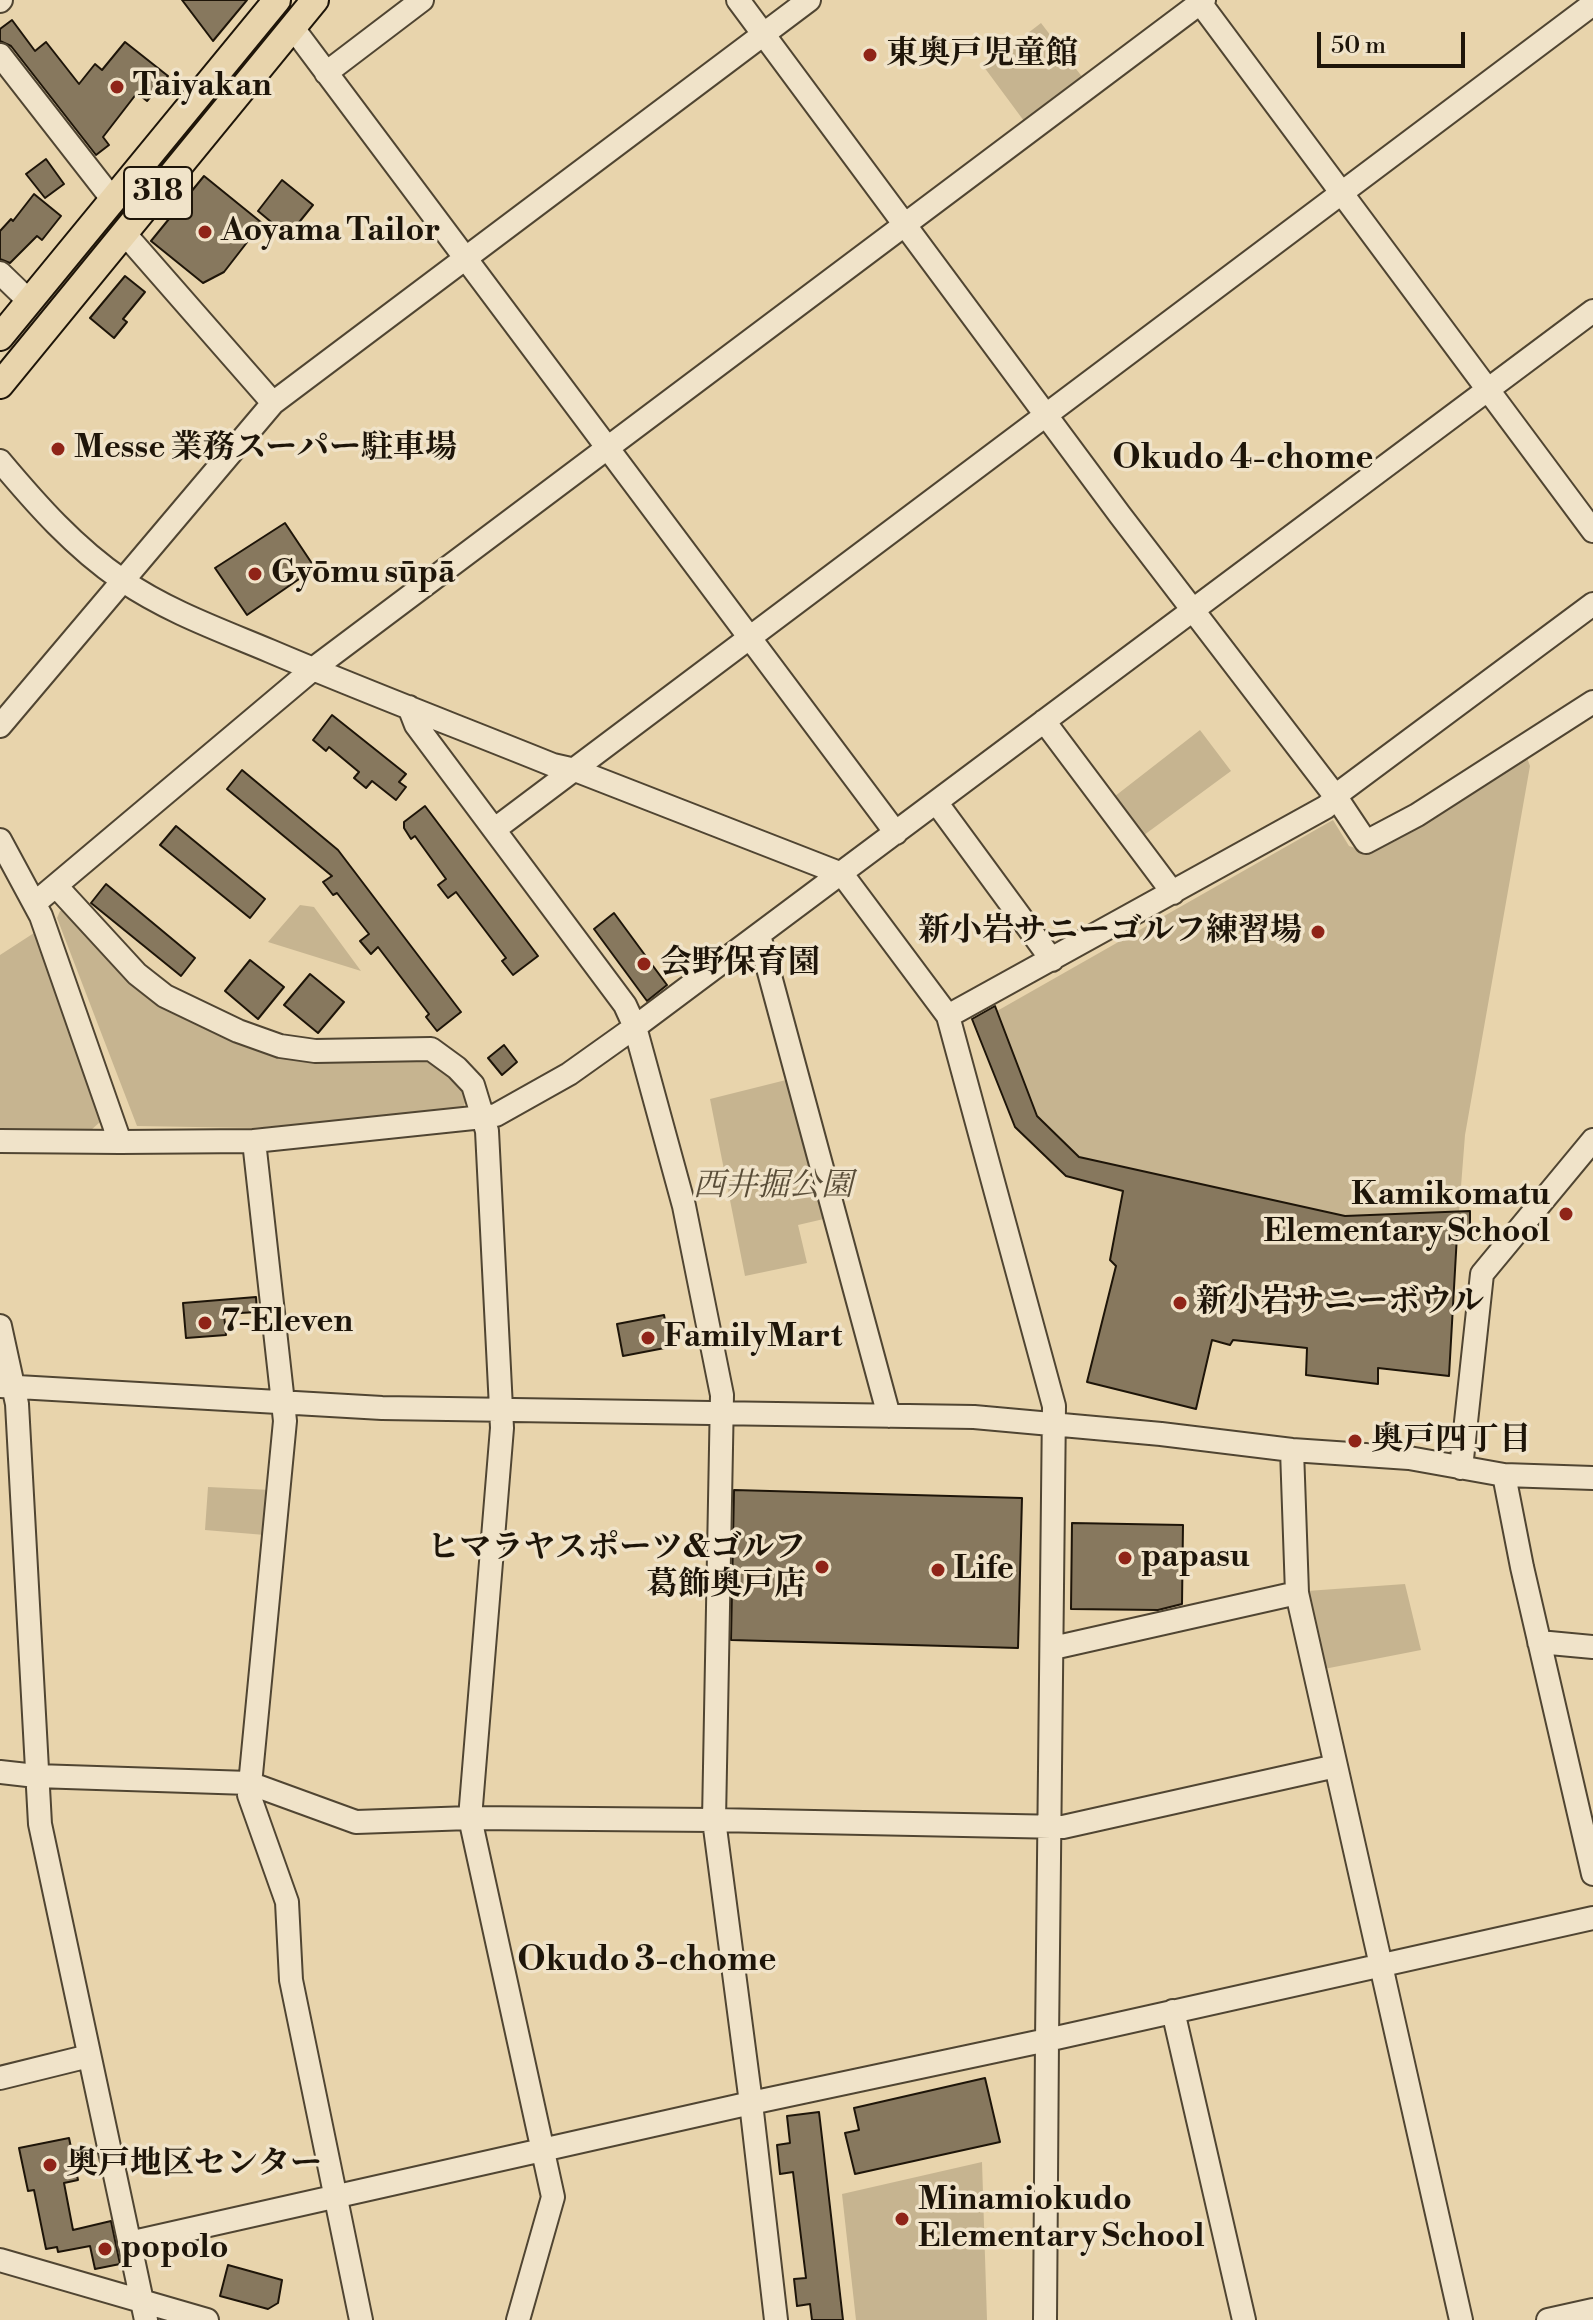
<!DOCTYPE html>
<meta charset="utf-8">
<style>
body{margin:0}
#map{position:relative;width:1593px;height:2320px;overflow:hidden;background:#e8d4ac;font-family:"Libre Bodoni",serif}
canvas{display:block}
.scale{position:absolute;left:1317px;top:32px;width:148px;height:36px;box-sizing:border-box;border:4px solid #1e1509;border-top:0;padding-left:10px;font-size:24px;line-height:28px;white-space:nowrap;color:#1e1509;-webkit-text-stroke:6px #f0e3c9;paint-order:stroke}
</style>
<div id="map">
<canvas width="1593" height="2320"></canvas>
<div class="scale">50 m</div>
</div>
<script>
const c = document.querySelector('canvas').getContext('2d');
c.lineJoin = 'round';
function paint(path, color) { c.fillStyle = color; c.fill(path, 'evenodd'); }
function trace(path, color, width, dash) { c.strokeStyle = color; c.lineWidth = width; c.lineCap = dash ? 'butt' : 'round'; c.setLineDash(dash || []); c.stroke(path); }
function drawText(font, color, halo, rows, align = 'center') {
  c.font = font + ' "Libre Bodoni","Noto Serif JP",serif'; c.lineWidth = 7; c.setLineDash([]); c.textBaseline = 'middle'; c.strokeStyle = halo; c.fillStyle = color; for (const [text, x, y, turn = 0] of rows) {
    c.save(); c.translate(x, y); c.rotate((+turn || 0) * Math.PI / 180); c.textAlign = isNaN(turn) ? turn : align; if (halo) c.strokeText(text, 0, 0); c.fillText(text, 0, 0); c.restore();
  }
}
const green = new Path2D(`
 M 1041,23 L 1083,78 L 1024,121 L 984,67 Z
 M 1200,730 L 1231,771 L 1140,838 L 1110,800 Z
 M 1526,755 L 1530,766 L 1465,1135 L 1459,1212 L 1345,1216 L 1079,1157 L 1037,1116 L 997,1011 L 1333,820 L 1349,846 L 1372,853 Z
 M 300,905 L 314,907 L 361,971 L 268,942 Z
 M 65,910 L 164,1006 L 211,1030 L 279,1056 L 419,1059 C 442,1066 454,1077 468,1097 L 462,1109 L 254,1128 L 137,1126 L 57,918 L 60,911 Z
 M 34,933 L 100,1122 L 90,1131 L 0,1130 L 0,955 Z
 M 790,1079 L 828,1218 L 798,1225 L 807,1263 L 745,1276 L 710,1099 Z
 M 208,1487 L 271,1490 L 265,1535 L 205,1530 Z
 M 1405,1584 L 1421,1650 L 1324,1669 L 1307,1591 Z
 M 982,2162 L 987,2320 L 856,2320 L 842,2194 Z`);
const building = new Path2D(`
 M 182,0 L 247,0 L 213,41 Z
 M 12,20 L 35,51 L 46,42 L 79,84 L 95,64 L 102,70 L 125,42 L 168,76 L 147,101 L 137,93 L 103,137 L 109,145 L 96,155 L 11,46 L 0,41 L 0,29 Z
 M 46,159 L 64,184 L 45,198 L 26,174 Z
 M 204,176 L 262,223 L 224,272 L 203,283 L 151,241 Z
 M 282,180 L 313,205 L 288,236 L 258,211 Z
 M 34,194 L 61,216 L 42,240 L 37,236 L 10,263 L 0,259 L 0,231 L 11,219 L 13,221 Z
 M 125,276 L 145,292 L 123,319 L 127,322 L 114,338 L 90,318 Z
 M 285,523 L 315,568 L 247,615 L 215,568 Z
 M 332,715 L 406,774 L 399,782 L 406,787 L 396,800 L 372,781 L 366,788 L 354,778 L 359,772 L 329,747 L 326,751 L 313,740 Z
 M 242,770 L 338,850 L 461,1012 L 437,1031 L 426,1017 L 429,1014 L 378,947 L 371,954 L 360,941 L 369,934 L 337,893 L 333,895 L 323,882 L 332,876 L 227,789 Z
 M 425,806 L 538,956 L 513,975 L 502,961 L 506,958 L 456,892 L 448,898 L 438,885 L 446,879 L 415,836 L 411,839 L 404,828 L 404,822 Z
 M 176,826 L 265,899 L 250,918 L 160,845 Z
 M 106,884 L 195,958 L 181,976 L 91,903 Z
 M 614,913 L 667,985 L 647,1001 L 594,929 Z
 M 250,960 L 284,987 L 258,1019 L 225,991 Z
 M 310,974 L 344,1002 L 318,1033 L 284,1005 Z
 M 995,1006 L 1037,1116 L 1079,1157 L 1345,1216 L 1470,1211 L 1470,1234 L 1457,1235 L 1449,1376 L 1378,1368 L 1378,1384 L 1306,1375 L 1307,1348 L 1233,1340 L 1230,1345 L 1212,1340 L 1196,1409 L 1087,1382 L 1116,1266 L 1110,1260 L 1123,1191 L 1066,1176 L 1015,1127 L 972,1019 Z
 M 504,1045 L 517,1062 L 502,1075 L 488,1058 Z
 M 256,1297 L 257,1312 L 224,1314 L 226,1335 L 186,1338 L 183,1303 Z
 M 664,1315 L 670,1347 L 623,1356 L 617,1324 Z
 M 734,1490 L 1022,1498 L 1018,1648 L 731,1640 Z
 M 1072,1523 L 1183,1525 L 1182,1604 L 1158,1610 L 1071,1609 Z
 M 985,2078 L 1000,2142 L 855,2174 L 845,2133 L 859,2130 L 854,2108 Z
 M 819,2112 L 823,2146 L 843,2320 L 812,2320 L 810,2304 L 797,2306 L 794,2279 L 806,2278 L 793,2172 L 780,2174 L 777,2145 L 790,2143 L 787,2116 Z
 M 69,2138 L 78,2180 L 64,2183 L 73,2230 L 111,2221 L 120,2264 L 95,2269 L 90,2246 L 58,2252 L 57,2247 L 46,2249 L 34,2190 L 28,2191 L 19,2148 Z
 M 228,2265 L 282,2280 L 278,2303 L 268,2309 L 220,2296 Z`);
const minor = new Path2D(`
 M 738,0 L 1120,515 L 1336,797 L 1366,842 L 1417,815 L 1593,702
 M 1198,0 L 1593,531
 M 0,1 L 1,0
 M 293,28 L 896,833
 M 0,55 L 113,200
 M 326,73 L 422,0
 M 125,234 L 273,403
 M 0,273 L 29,301
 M 0,461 C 37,505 74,547 122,580 C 167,611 220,630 270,651 C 364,691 459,727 553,765 L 575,770 L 842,874 L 948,1016 L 1054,1406 L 1047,2040 L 1593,1918
 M 409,707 L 416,725 L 625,1005 L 635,1027 L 684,1206 L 722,1395 L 714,1820 L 1063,1827 L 1336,1766 L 1297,1593 L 1053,1648
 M 1044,721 L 1173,893
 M 0,726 L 273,403 L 809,0
 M 936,802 L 1052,960
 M 495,829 L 1593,4
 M 0,840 L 41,916 L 120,1142 L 0,1141
 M 57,887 L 137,974 L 165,996 L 238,1031 L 280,1046 L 315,1051 L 431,1049 L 457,1068 L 473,1085 L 487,1131 L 502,1428 L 470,1818 L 553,2197 L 518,2320
 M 35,903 L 313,669 L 1204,0
 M 759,935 L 889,1416
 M 948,1016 L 1326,807 L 1343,790 L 1593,604
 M 254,1141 L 285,1421 L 249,1795 L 287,1902 L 291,1980 L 361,2320
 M 120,1142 L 254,1141 L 483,1117 L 496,1115 L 569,1074 L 635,1027 L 1593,311
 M 0,1326 L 17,1404 L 40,1824 L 146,2320
 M 0,1386 L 382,1408 L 974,1417 L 1161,1434 L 1292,1450 L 1409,1458 L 1504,1475 L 1593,1478
 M 1292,1450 L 1297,1593
 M 1461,1468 L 1482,1274 L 1593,1140
 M 1504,1475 L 1522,1567 L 1593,1874
 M 1539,1642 L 1593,1647
 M 1336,1766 L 1461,2320
 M 0,1772 L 36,1776 L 249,1783 L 356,1822 L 470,1818 L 714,1820 L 751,2103 L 129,2243
 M 1173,2011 L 1244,2320
 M 0,2078 L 89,2056
 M 0,2260 L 207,2320
 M 776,2320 L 751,2103 L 1047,2040 L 1045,2320
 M 1548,2320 L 1593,2310`);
const major = new Path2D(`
 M 0,337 L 277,0
 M 0,385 L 315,0`);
const markers = [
 [870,55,8,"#8f2418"],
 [117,87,8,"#8f2418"],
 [205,232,8,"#8f2418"],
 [58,449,8,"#8f2418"],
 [255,574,8,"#8f2418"],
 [1318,932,8,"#8f2418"],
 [644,964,8,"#8f2418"],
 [1566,1214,8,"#8f2418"],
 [1180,1303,8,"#8f2418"],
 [205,1323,8,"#8f2418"],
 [648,1338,8,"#8f2418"],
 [1355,1441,8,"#8f2418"],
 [1125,1558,8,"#8f2418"],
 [822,1567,8,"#8f2418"],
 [938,1570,8,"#8f2418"],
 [50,2165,8,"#8f2418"],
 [902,2219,8,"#8f2418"],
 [105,2249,8,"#8f2418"]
];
const shields = [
 [158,193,68]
];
const shieldNames = [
 ["318",158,193]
];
const poiNames = [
 ["東奥戸児童館",886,55],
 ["Taiyakan",133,87],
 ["Aoyama Tailor",221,232],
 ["Messe 業務スーパー駐車場",74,449],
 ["Gyōmu sūpā",271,574],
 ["新小岩サニーゴルフ練習場",1302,932,"right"],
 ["会野保育園",660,964],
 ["Kamikomatu",1550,1196,"right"],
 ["Elementary School",1550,1233,"right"],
 ["新小岩サニーボウル",1196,1303],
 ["7-Eleven",221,1323],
 ["FamilyMart",664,1338],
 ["奥戸四丁目",1371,1441],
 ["ヒマラヤスポーツ&ゴルフ",806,1549,"right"],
 ["葛飾奥戸店",806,1586,"right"],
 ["papasu",1141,1558],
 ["Life",954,1570],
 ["奥戸地区センター",66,2165],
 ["Minamiokudo",918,2201],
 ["Elementary School",918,2238],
 ["popolo",121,2249]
];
const parkNames = [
 ["西井掘公園",773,1187]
];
const neighbourhoodNames = [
 ["Okudo 4-chome",1243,460],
 ["Okudo 3-chome",647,1962]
];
paint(green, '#c6b490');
paint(building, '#87785e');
trace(building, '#1e1509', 2);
trace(minor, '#504532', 26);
trace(major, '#1e1509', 30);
trace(minor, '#f0e3c9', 22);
trace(major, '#e8d4ac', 26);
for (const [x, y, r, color] of markers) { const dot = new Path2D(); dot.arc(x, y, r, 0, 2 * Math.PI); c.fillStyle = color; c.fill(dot); trace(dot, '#f0e3c9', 3); }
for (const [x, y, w] of shields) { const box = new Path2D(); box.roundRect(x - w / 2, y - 26, w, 52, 6); c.fillStyle = '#f0e3c9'; c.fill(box); trace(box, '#1e1509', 2); }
drawText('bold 30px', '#1e1509', null, shieldNames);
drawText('bold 32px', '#1e1509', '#f0e3c9', poiNames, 'left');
drawText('italic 32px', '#594d38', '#f0e3c9', parkNames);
drawText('bold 34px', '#1e1509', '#f0e3c9', neighbourhoodNames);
</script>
